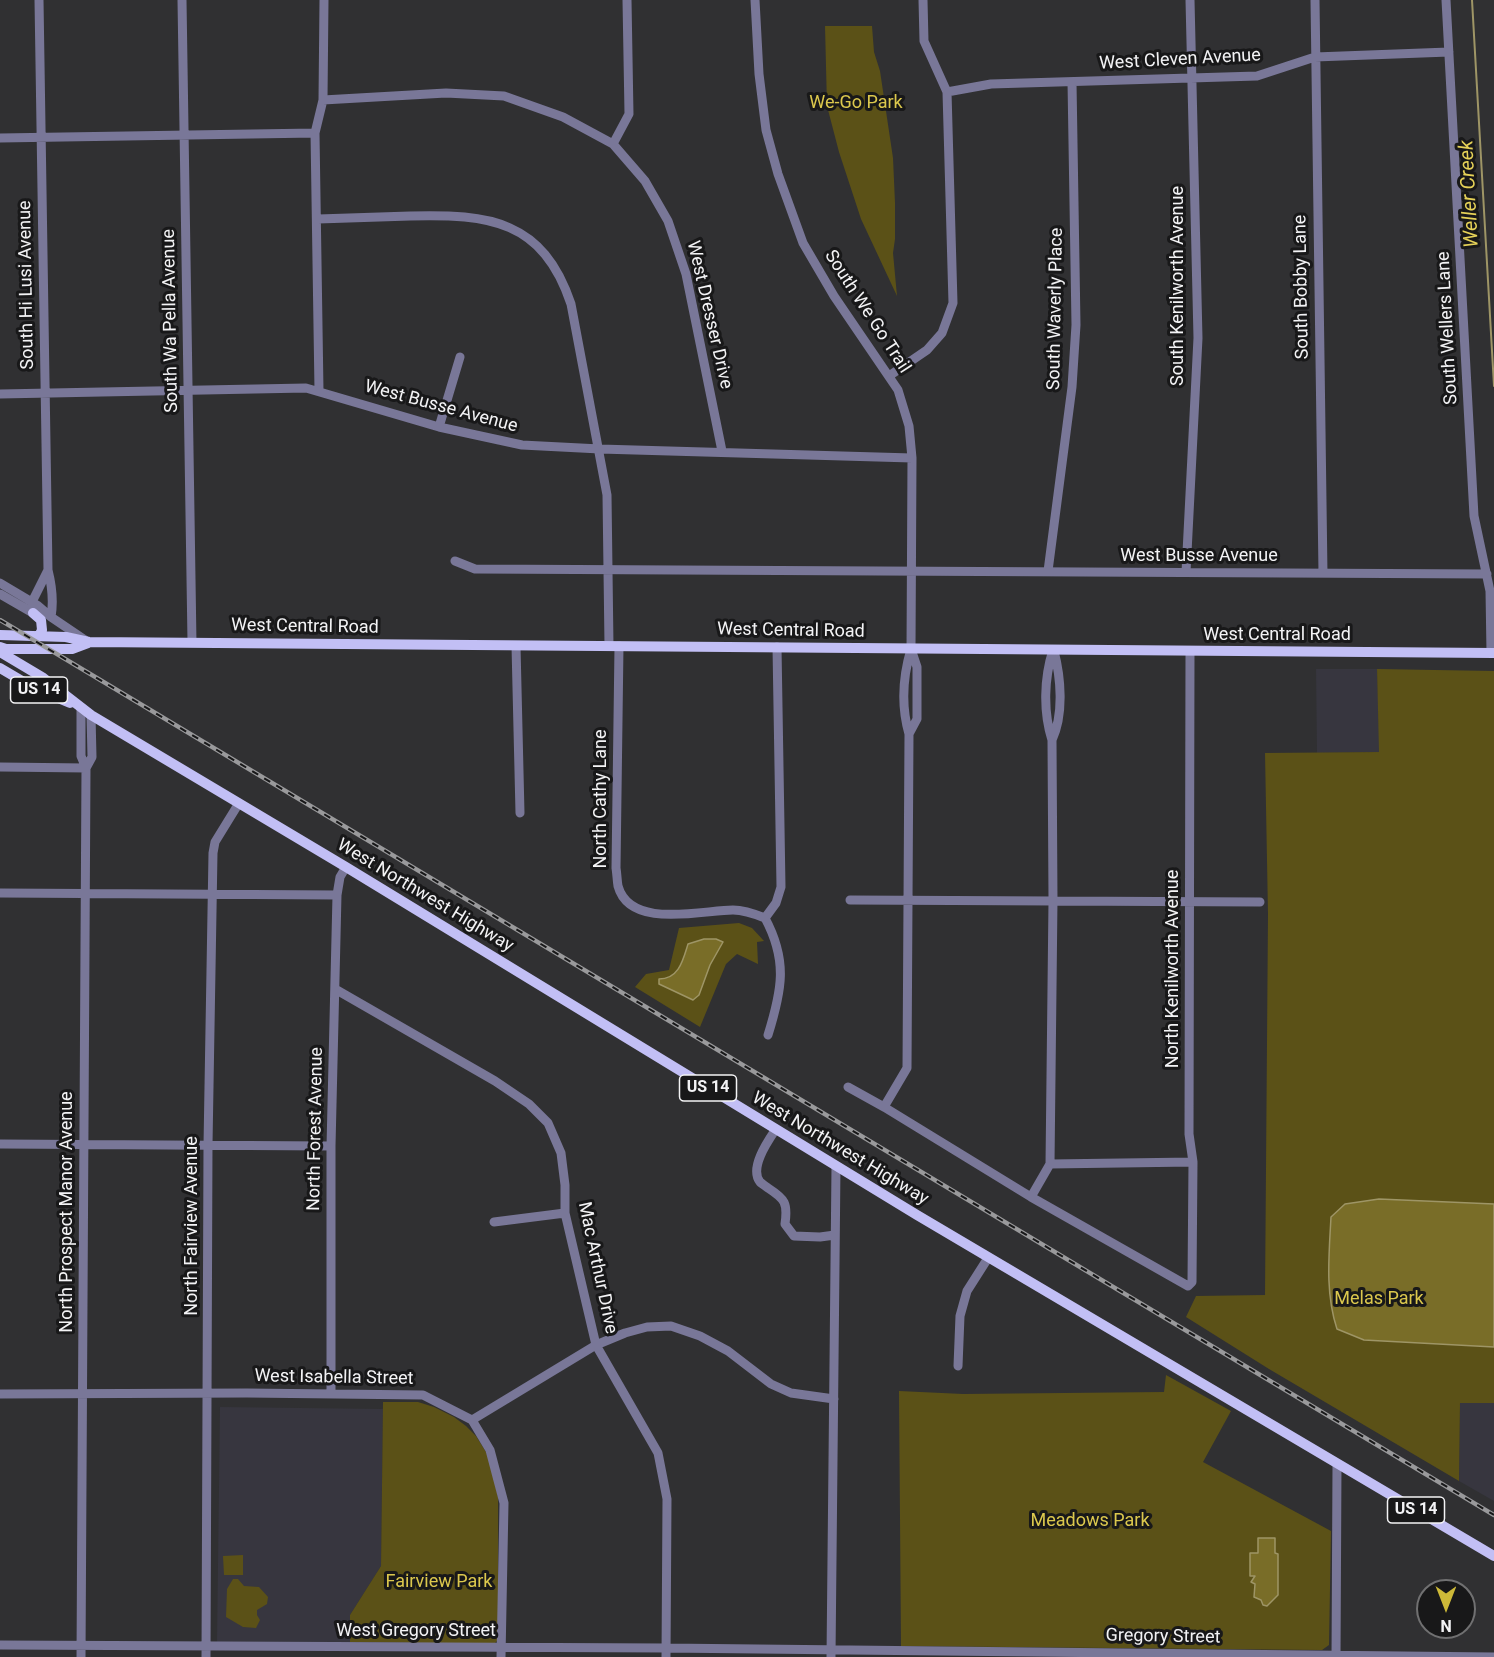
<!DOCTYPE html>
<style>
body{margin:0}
#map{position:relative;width:1494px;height:1657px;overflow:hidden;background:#303032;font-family:Roboto,sans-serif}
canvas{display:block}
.north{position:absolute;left:1416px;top:1579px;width:60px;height:60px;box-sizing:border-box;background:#181819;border:2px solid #707071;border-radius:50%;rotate:180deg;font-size:16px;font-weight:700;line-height:24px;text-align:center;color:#f3f3f5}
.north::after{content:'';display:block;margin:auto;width:21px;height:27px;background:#cdb938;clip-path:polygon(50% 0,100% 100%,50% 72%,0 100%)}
</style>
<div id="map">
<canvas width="1494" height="1657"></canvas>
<div class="north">N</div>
</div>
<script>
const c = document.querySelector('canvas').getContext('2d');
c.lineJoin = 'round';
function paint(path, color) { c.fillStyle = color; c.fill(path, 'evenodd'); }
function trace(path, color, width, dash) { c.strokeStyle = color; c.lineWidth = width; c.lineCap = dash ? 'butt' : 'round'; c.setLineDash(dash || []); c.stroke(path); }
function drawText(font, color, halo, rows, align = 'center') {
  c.font = font + ' Roboto,sans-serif'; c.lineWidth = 6; c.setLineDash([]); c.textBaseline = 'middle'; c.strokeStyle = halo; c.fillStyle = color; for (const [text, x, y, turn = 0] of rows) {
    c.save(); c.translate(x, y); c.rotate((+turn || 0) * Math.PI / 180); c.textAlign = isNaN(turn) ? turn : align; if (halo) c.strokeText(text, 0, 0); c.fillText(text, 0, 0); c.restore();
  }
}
const built = new Path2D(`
 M 1316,669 L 1377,669 L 1380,752 L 1317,753 Z
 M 1460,1403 L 1494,1403 L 1494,1501 L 1459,1481 Z
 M 220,1407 L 383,1409 L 381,1566 L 350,1615 L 350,1642 L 217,1642 Z`);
const green = new Path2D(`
 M 825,26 L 872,26 L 874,52 L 880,71 L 893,158 L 895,203 L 895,239 L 893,253 L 897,296 L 861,219 L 839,152 L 827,106 Z
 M 1377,669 L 1494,671 L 1494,1403 L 1460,1403 L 1459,1481 L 1269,1369 L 1186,1317 L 1196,1296 L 1265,1295 L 1268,914 L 1265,753 L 1379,752 Z
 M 739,923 L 752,928 L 764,941 L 757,942 L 758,964 L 737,954 L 726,964 L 700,1027 L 635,987 L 646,974 L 669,970 L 679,928 Z
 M 1166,1375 L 1231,1411 L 1203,1462 L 1331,1531 L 1329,1645 L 1322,1650 L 901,1646 L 899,1391 L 963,1394 L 1164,1392 Z
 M 383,1402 L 418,1402 L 434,1407 L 454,1417 L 466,1426 L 476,1436 L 486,1452 L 490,1460 L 498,1497 L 498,1640 L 494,1644 L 350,1642 L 350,1615 L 381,1566 Z
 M 243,1555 L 243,1575 L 224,1575 L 223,1556 Z
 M 233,1579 L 238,1579 L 244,1586 L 259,1587 L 268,1597 L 267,1604 L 257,1610 L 257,1615 L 260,1620 L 256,1628 L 243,1627 L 226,1617 L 227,1589 Z`);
const water = new Path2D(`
 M 704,939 L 716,939 L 723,942 L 710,965 L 699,995 L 693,1000 L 659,984 L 659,979 C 679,979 683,960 688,944 Z
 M 1379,1199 L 1494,1204 L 1494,1347 L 1364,1340 L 1337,1329 C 1325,1293 1329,1255 1331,1217 L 1345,1204 Z
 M 1258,1538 L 1275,1538 L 1275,1553 L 1278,1554 L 1278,1595 L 1267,1606 L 1263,1605 L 1261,1600 L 1254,1597 L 1255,1584 L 1251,1582 L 1255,1576 L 1250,1576 L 1250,1553 L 1258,1553 Z`);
const stream = new Path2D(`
 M 1472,0 L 1494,386`);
const minor = new Path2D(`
 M 39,0 L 48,570 C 52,586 54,600 51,617
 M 182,0 L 192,642
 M 755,0 L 759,74 L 766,130 L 778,174 L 803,243 L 834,296 L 898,390 L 909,426 L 912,458 L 911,649 L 917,667 L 917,719 L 909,734
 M 1315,0 L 1323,573
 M 1446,0 L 1474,516 L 1490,591 L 1491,653
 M 947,92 L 991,84 L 1257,76 L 1315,57 L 1449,52
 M 323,100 L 446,93 L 504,96 L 563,117 L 613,144 L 645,181 L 668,221 L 686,274 L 722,451
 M 0,138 L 315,133
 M 613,144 L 629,114 L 627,0
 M 318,219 C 348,218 379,217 410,216 C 489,214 543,220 571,304 L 607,495 L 609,646
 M 889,376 L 927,350 L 942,333 L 953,303 L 947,92 L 924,41 L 923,0
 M 319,391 L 315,133 L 323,100 L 324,0
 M 0,394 L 306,388 L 439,427 L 522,445 L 600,449 L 912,458
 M 439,427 L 460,357
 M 455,561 L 475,569 L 1487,574
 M 1048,571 L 1072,387 L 1076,325 L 1072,82
 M 1186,572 L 1198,338 L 1190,0
 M 0,583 L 37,605 L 51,617 L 85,640
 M 0,594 L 33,613 L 39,615
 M 32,602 L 48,570
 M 516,646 L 520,813
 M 619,646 L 616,868 C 617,874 617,880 618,886 C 630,930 703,910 733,910 C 744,910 755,914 765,918 C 788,961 782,990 768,1035
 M 1052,740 C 1064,714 1061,678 1054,651
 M 0,767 L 86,768
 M 86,768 L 92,757 L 91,715
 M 0,893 L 337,895
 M 850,900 L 1260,902
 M 765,918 L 776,903 L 781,887 L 777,647
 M 335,989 L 495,1081 L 529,1104 L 548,1123 L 561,1153 L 565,1185 L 565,1213 L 596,1345 L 658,1453 L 667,1499 L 666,1657
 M 848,1087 L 884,1107 L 1031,1197 L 1188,1286 L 1192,1282 L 1193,1162 L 1189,1134 L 1190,651
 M 884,1107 L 907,1068 L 909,734 C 901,706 903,676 911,649
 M 776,1129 C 768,1141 749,1168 760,1182 C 761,1183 768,1188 768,1188 C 785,1199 788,1203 785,1224 L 794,1236 L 820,1237 L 835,1235
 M 0,1144 L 331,1146
 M 1050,1164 L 1193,1162
 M 1031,1197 L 1050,1164 L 1053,900 L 1052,740 C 1043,712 1044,678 1053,650
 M 494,1222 L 565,1213
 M 958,1366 L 960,1316 L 967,1291 L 988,1258
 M 0,1394 L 247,1393 L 423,1395 L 472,1420 L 596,1345 L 625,1333 L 647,1327 L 671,1326 L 700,1336 L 728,1351 L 771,1384 L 791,1393 L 834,1399
 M 331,1394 L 331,1146 L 337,895 L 340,877 L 346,867
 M 472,1420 L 490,1450 L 504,1503 L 501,1657
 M 0,1645 L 666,1648 L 1494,1657
 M 81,1657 L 86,768 L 81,756 L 81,708
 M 206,1657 L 208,1145 L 213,853 L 215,842 L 239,803
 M 831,1657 L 836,1166
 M 1336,1657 L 1337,1464`);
const major = new Path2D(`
 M 33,613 L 41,620 L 42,630 L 39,636
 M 0,635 L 66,637 L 89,642 L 1494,653
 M 0,647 L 6,649 L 72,649 L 88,643
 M 0,652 L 42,677 L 91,715 L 346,867 L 917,1215 L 1494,1556
 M 0,668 L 34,688 L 70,703`);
const rail = new Path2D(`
 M 0,620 L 1494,1515`);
const shields = [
 [39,690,57],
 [708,1088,57],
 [1416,1510,57]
];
const shieldNames = [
 ["US 14",39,690],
 ["US 14",708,1088],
 ["US 14",1416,1510]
];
const streetNames = [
 ["West Cleven Avenue",1180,60,-3],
 ["South Hi Lusi Avenue",27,285,-91],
 ["South Kenilworth Avenue",1178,286,-90],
 ["South Bobby Lane",1302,287,-91],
 ["South Waverly Place",1056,309,-89],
 ["South We Go Trail",867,312,57],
 ["West Dresser Drive",709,315,77],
 ["South Wa Pella Avenue",171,321,-91],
 ["South Wellers Lane",1448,328,-93],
 ["West Busse Avenue",441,407,15],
 ["West Busse Avenue",1199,556],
 ["West Central Road",305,627,1],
 ["West Central Road",791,631,1],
 ["West Central Road",1277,635],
 ["North Cathy Lane",601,799,-90],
 ["West Northwest Highway",425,896,31],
 ["North Kenilworth Avenue",1173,969,-90],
 ["North Forest Avenue",316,1129,-89],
 ["West Northwest Highway",840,1149,31],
 ["North Prospect Manor Avenue",67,1212,-90],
 ["North Fairview Avenue",192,1226,-90],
 ["Mac Arthur Drive",597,1268,78],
 ["West Isabella Street",334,1378,1],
 ["West Gregory Street",416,1631],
 ["Gregory Street",1163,1637,1]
];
const parkNames = [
 ["We-Go Park",856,103],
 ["Melas Park",1379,1299],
 ["Meadows Park",1090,1521],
 ["Fairview Park",439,1582]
];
const waterNames = [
 ["Weller Creek",1470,194,-93]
];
paint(built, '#37363f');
paint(green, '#5b5117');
paint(water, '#796d28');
trace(water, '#9e9566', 1.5);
trace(stream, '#9e9566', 2);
trace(minor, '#797798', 9);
trace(major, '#c2bff5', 10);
trace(rail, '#99999b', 4.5);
trace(rail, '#181819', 2, [7]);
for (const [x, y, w] of shields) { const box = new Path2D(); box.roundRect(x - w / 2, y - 13, w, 26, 4.5); c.fillStyle = '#181819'; c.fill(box); trace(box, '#f3f3f5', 1.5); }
drawText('bold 16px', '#f3f3f5', null, shieldNames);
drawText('18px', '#f3f3f5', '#181819', streetNames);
drawText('18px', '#dcc84d', '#181819', parkNames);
drawText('italic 20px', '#e6d258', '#181819', waterNames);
</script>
